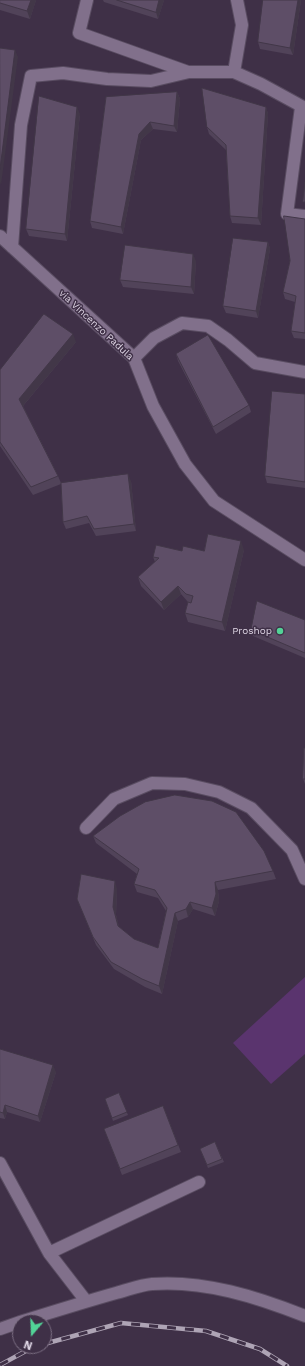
<!DOCTYPE html>
<style>
body{margin:0}
#map{position:relative;width:305px;height:1366px;overflow:hidden;background:#3f3047;font-family:"Work Sans",sans-serif}
canvas{display:block}
.north{position:absolute;left:12px;top:1314px;width:40px;height:40px;box-sizing:border-box;background:#3f3047;border:1px solid #7f7286;border-radius:50%;rotate:199deg;font-size:11px;font-weight:700;line-height:16px;text-align:center;color:#dfd6e5}
.north::after{content:'';display:block;margin:auto;width:14px;height:18px;background:#52d397;clip-path:polygon(50% 0,100% 100%,50% 72%,0 100%)}
</style>
<div id="map">
<canvas width="305" height="1366"></canvas>
<div class="north">N</div>
</div>
<script>
const c = document.querySelector('canvas').getContext('2d');
c.lineJoin = 'round';
function paint(path, color) { c.fillStyle = color; c.fill(path, 'evenodd'); }
function trace(path, color, width, dash) { c.strokeStyle = color; c.lineWidth = width; c.lineCap = dash ? 'butt' : 'round'; c.setLineDash(dash || []); c.stroke(path); }
function drawText(font, color, halo, rows, align = 'center') {
  c.font = font + ' "Work Sans",sans-serif'; c.lineWidth = 3; c.setLineDash([]); c.textBaseline = 'middle'; c.strokeStyle = halo; c.fillStyle = color; for (const [text, x, y, turn = 0] of rows) {
    c.save(); c.translate(x, y); c.rotate((+turn || 0) * Math.PI / 180); c.textAlign = isNaN(turn) ? turn : align; if (halo) c.strokeText(text, 0, 0); c.fillText(text, 0, 0); c.restore();
  }
}
const green = new Path2D(`
 M 305,977 L 305,1054 L 271,1084 L 233,1043 Z`);
const minor = new Path2D(`
 M 87,0 L 79,33 L 188,72
 M 234,72 L 242,25 L 237,0
 M 301,107 L 287,214 L 305,216
 M 0,236 L 134,358 L 153,406 L 185,464 L 214,501 L 305,560
 M 12,247 L 21,125 L 31,76 L 63,73 L 107,79 L 151,81 L 189,72 L 234,72 L 261,84 L 305,108
 M 134,358 L 154,338 L 182,323 L 208,326 L 228,340 L 255,363 L 305,372
 M 86,828 L 114,799 L 152,783 L 185,784 L 219,792 L 251,808 L 292,850 L 305,879
 M 0,1163 L 49,1253 L 86,1301
 M 49,1253 L 199,1182
 M 20,1322 C 52,1312 84,1302 116,1293 C 128,1290 140,1285 152,1284 C 204,1280 257,1297 305,1316
 M 0,1329 L 20,1322`);
const rail = new Path2D(`
 M 44,1344 L 121,1323 L 206,1331 L 260,1349 L 287,1366
 M 0,1365 L 35,1346`);
const wall = new Path2D(`
 M 0,0 L 36,0 L 30,19 L 0,10 Z
 M 103,0 L 164,0 L 158,19 L 104,2 Z
 M 263,0 L 301,0 L 293,55 L 260,49 L 258,42 Z
 M 177,92 L 180,99 L 177,132 L 153,129 L 141,140 L 123,234 L 92,228 L 90,221 L 106,97 Z
 M 266,107 L 268,114 L 261,225 L 232,223 L 230,216 L 226,150 L 209,134 L 207,127 Z
 M 80,114 L 67,241 L 29,236 L 26,229 Z
 M 305,219 L 305,339 L 294,338 L 291,331 L 295,302 L 285,299 L 283,292 L 290,261 Z
 M 268,242 L 270,249 L 258,318 L 226,313 L 223,306 Z
 M 196,261 L 194,294 L 123,287 L 120,280 Z
 M 76,342 L 23,406 L 58,476 L 61,483 L 131,481 L 136,531 L 96,536 L 89,523 L 66,529 L 63,522 L 61,484 L 33,495 L 0,446 L 0,370 Z
 M 176,354 L 249,405 L 251,412 L 216,434 L 178,361 Z
 M 305,394 L 305,488 L 267,483 L 265,476 Z
 M 244,550 L 225,631 L 188,622 L 185,613 L 188,602 L 181,594 L 164,610 L 141,586 L 138,577 L 155,562 L 153,557 L 182,551 L 204,551 Z
 M 305,620 L 305,658 L 253,636 L 251,630 Z
 M 305,748 L 305,784 L 303,779 Z
 M 93,836 L 273,871 L 276,879 L 218,890 L 219,901 L 215,916 L 193,909 L 188,917 L 178,921 L 162,994 L 145,987 L 114,969 L 96,945 L 77,899 L 117,889 L 116,915 L 119,927 L 134,939 L 158,948 L 166,911 L 158,898 L 137,892 L 134,884 L 137,874 L 96,843 Z
 M 0,1050 L 56,1072 L 40,1122 L 7,1112 L 5,1119 L 0,1118 Z
 M 119,1093 L 128,1115 L 113,1121 L 105,1099 Z
 M 163,1106 L 181,1152 L 122,1175 L 104,1129 Z
 M 215,1142 L 224,1162 L 208,1168 L 200,1149 Z`);
const shadedWall = new Path2D(`
 M 31,0 L 36,0 L 30,19 L 27,11 Z
 M 159,0 L 164,0 L 158,19 L 156,12 Z
 M 298,0 L 301,0 L 293,55 L 290,48 Z
 M 15,50 L 18,57 L 1,185 L 0,182 L 0,169 Z
 M 177,92 L 180,99 L 177,132 L 174,126 Z
 M 77,107 L 80,114 L 67,241 L 65,234 Z
 M 266,107 L 268,114 L 261,225 L 258,218 Z
 M 150,122 L 153,129 L 141,140 L 123,234 L 121,227 L 139,134 Z
 M 268,242 L 270,249 L 258,318 L 256,311 Z
 M 193,254 L 196,261 L 194,294 L 191,287 Z
 M 73,334 L 76,342 L 22,407 L 19,399 Z
 M 128,474 L 131,481 L 136,531 L 134,524 Z
 M 241,541 L 244,550 L 225,631 L 222,622 Z
 M 178,586 L 181,594 L 164,610 L 161,602 Z
 M 115,881 L 117,889 L 116,915 L 121,934 L 118,926 L 113,907 Z
 M 215,882 L 218,890 L 219,901 L 215,916 L 212,908 Z
 M 190,902 L 193,909 L 188,917 L 186,909 Z
 M 175,913 L 178,921 L 162,994 L 159,986 Z
 M 53,1065 L 56,1072 L 40,1122 L 38,1116 Z
 M 5,1105 L 7,1112 L 5,1119 L 3,1113 Z`);
const building = new Path2D(`
 M 0,0 L 31,0 L 27,11 L 0,3 Z
 M 117,0 L 159,0 L 156,12 Z
 M 263,0 L 298,0 L 290,48 L 258,42 Z
 M 0,48 L 15,50 L 0,169 Z
 M 202,88 L 266,107 L 258,218 L 230,216 L 226,145 L 207,127 Z
 M 177,92 L 174,126 L 150,122 L 139,134 L 121,227 L 90,221 L 106,97 Z
 M 39,96 L 77,107 L 65,234 L 26,229 Z
 M 305,182 L 305,202 L 303,202 Z
 M 284,216 L 305,219 L 305,333 L 291,331 L 296,296 L 283,292 L 290,261 Z
 M 233,238 L 268,242 L 256,311 L 223,306 Z
 M 125,245 L 193,254 L 191,287 L 120,280 Z
 M 44,314 L 73,334 L 19,399 L 58,476 L 31,487 L 0,442 L 0,370 Z
 M 208,335 L 249,405 L 213,427 L 176,354 Z
 M 272,391 L 305,394 L 305,482 L 265,476 Z
 M 128,474 L 134,524 L 94,529 L 87,516 L 63,522 L 61,483 Z
 M 208,534 L 241,541 L 222,622 L 185,613 L 188,602 L 191,603 L 193,596 L 186,594 L 178,586 L 161,602 L 138,577 L 159,558 L 153,557 L 156,545 L 182,551 L 183,546 L 204,551 Z
 M 257,601 L 305,620 L 305,653 L 251,630 Z
 M 304,748 L 305,748 L 305,779 L 303,779 Z
 M 175,795 L 212,801 L 236,812 L 264,851 L 273,871 L 215,882 L 216,894 L 212,908 L 190,902 L 186,909 L 175,913 L 159,986 L 142,979 L 111,962 L 93,937 L 77,899 L 81,874 L 115,881 L 113,907 L 118,926 L 134,939 L 158,948 L 167,908 L 155,890 L 134,884 L 139,869 L 93,836 L 120,816 L 145,802 Z
 M 0,1049 L 53,1065 L 38,1116 L 5,1105 L 3,1113 L 0,1112 Z
 M 119,1093 L 127,1112 L 112,1118 L 105,1099 Z
 M 163,1106 L 178,1145 L 120,1169 L 104,1129 Z
 M 215,1142 L 222,1159 L 207,1165 L 200,1149 Z`);
const markers = [
 [280,631,4,"#52d397"]
];
const streetNames = [
 ["via Vincenzo Padula",96,325,43]
];
const poiNames = [
 ["Proshop",272,631]
];
paint(green, '#5a346e');
trace(minor, '#594c61', 14);
trace(minor, '#81708b', 12);
trace(rail, '#aea4b5', 4.5);
trace(rail, '#3f3047', 3, [9]);
paint(wall, '#514359');
paint(shadedWall, '#423748');
paint(building, '#5e4e67');
trace(building, '#423748', 1);
for (const [x, y, r, color] of markers) { const dot = new Path2D(); dot.arc(x, y, r, 0, 2 * Math.PI); c.fillStyle = color; c.fill(dot); trace(dot, '#3f3047', 1.5); }
drawText('10px', '#dfd6e5', '#3f3047', streetNames);
drawText('10px', '#dfd6e5', '#3f3047', poiNames, 'right');
</script>
